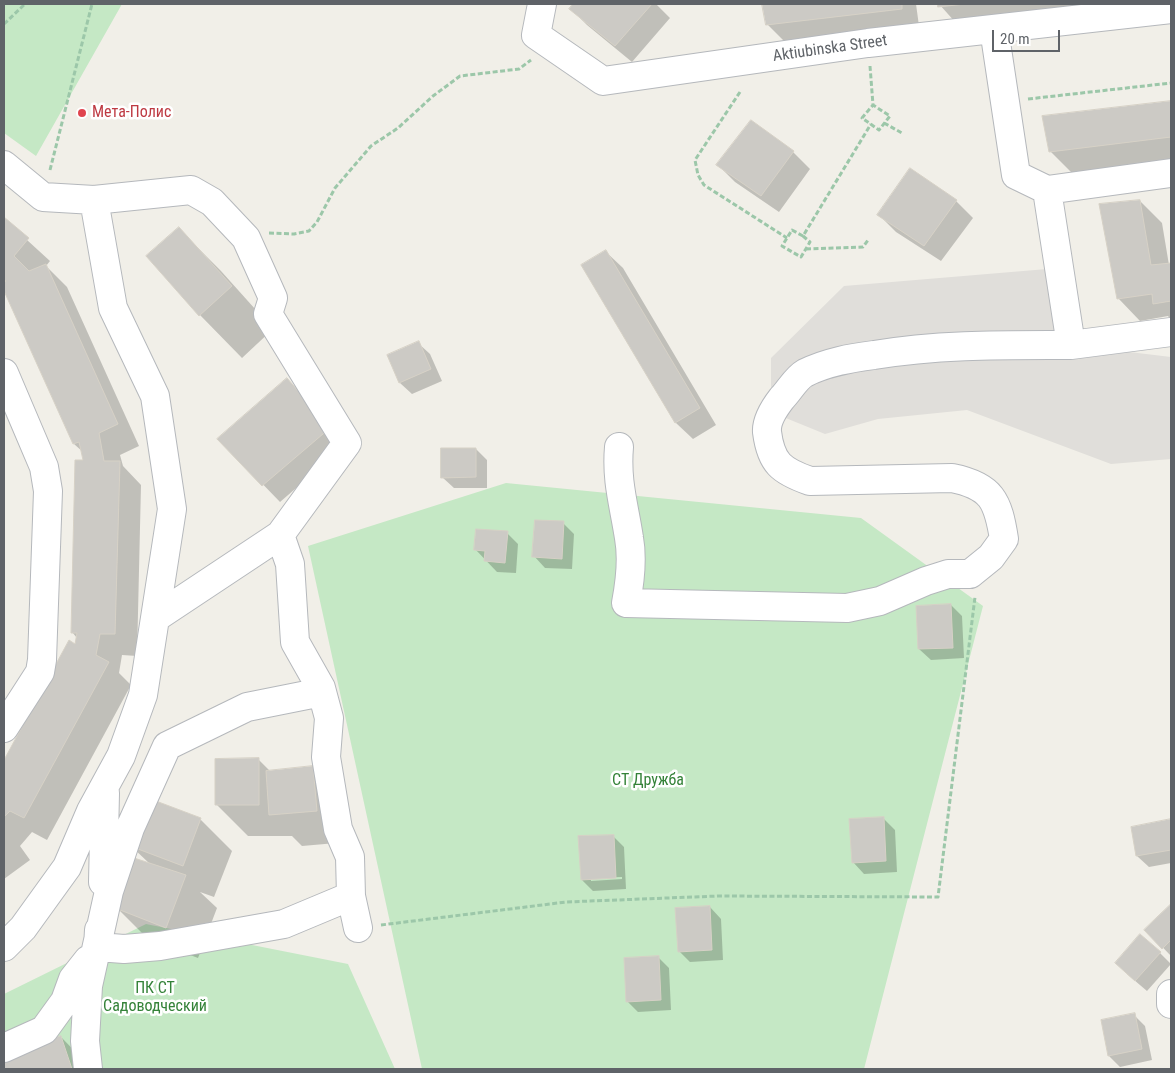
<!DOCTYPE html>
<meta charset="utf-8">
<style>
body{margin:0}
#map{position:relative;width:1175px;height:1073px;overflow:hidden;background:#f1efe8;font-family:"Roboto Condensed",sans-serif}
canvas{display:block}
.frame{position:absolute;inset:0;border:5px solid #5f6368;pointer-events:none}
.scale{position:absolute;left:992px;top:30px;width:68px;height:22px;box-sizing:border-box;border:2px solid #5f6368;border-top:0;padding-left:6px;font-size:15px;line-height:18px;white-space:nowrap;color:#5f6368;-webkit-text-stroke:4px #fff;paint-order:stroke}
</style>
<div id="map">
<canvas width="1175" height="1073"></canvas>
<div class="frame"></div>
<div class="scale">20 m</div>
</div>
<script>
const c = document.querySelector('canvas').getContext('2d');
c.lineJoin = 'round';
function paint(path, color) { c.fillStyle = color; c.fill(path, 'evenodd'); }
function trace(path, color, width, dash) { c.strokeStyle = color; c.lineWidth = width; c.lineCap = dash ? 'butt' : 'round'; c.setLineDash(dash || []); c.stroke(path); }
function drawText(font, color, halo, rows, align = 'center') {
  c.font = font + ' "Roboto Condensed",sans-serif'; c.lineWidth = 5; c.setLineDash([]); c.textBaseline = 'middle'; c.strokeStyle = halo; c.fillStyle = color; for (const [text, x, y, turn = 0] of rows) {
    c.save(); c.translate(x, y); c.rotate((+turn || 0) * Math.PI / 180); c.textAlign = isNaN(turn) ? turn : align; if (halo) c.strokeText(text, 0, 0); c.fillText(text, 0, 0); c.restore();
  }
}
const industrial = new Path2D(`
 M 1059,268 L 1071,345 L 1171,357 L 1171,459 L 1111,464 L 967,410 L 878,419 L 825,434 L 771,412 L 771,358 L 844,286 Z`);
const green = new Path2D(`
 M 4,4 L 122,4 L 36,156 L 4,133 Z
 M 506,483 L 861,518 L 983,606 L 864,1069 L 422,1069 L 308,546 Z
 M 146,924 L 348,964 L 395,1069 L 4,1069 L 4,994 Z`);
const shadow = new Path2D(`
 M 575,4 L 656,4 L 670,18 L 632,62 L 587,25 L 571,9 Z
 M 763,4 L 916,4 L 919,26 L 784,41 L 767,24 Z
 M 939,4 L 1091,4 L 1091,6 L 956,23 Z
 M 1171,103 L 1171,162 L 1073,174 L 1050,151 L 1043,117 Z
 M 752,122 L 793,152 L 810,169 L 779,212 L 735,182 L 718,165 Z
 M 956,201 L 973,218 L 941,261 L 896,232 L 879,215 Z
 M 1140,201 L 1162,223 L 1169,265 L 1171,264 L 1171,320 L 1168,316 L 1140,321 L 1118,298 Z
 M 4,219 L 50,261 L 46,266 L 67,287 L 139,446 L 120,455 L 123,466 L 141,485 L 137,656 L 122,655 L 119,673 L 131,685 L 47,840 L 32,832 L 20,846 L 30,860 L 4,879 L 4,763 L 69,642 L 76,646 L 77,638 L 72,632 L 84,462 L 83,452 L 74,444 L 4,288 Z
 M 179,229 L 221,271 L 273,329 L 242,358 L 200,315 L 148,257 Z
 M 606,252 L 623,268 L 716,425 L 693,439 L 676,423 L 583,265 Z
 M 418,343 L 430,354 L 442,381 L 412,394 L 400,383 L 389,356 Z
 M 286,380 L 346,445 L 280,502 L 219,439 Z
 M 476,449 L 487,460 L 487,488 L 454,488 L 442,477 Z
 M 563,523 L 574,534 L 572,569 L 545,568 L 534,556 Z
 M 507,533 L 518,544 L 516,573 L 497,572 L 475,549 Z
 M 951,605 L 962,616 L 964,658 L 931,660 L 919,649 Z
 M 258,759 L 270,771 L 313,768 L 345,799 L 348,842 L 302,846 L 292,836 L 248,836 L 216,804 Z
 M 200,819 L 232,851 L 214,897 L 200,892 L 217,908 L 198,958 L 148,939 L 117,908 L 151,865 L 131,846 Z
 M 884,819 L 895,830 L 897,872 L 864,874 L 853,862 Z
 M 1171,821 L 1171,863 L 1149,867 L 1137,856 L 1132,828 Z
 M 613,836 L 624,847 L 626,889 L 593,891 L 582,880 ZM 622,877 L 622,879 L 591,881 L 591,878 Z
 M 1171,906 L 1171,956 L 1146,930 Z
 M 710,907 L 721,919 L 723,960 L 690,962 L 679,951 Z
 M 1160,953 L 1171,964 L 1147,991 L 1127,974 Z
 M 658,957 L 669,968 L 671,1010 L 638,1012 L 627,1001 Z
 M 1134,1015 L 1145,1026 L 1152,1060 L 1120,1067 L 1109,1056 Z
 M 61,1037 L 92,1069 L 4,1069 L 4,1057 Z`);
const building = new Path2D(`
 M 573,4 L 652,4 L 615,46 L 569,9 Z
 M 762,4 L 902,4 L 902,9 L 766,25 Z
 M 938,4 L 965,4 L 938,7 Z
 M 1171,101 L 1171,137 L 1049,152 L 1042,116 Z
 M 751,120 L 794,151 L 761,196 L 716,165 Z
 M 910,168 L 957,200 L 924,246 L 877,215 Z
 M 1140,200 L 1151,265 L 1171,263 L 1171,301 L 1153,304 L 1152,294 L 1117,299 L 1099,204 Z
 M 4,217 L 29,238 L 14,256 L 29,271 L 46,264 L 118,424 L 99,433 L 104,461 L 120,461 L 115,634 L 100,634 L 96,655 L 109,662 L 24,818 L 10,811 L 4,817 L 4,760 L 69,640 L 75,644 L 77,633 L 71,633 L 75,460 L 83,460 L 79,442 L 73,444 L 4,291 L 4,283 L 6,281 L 4,279 Z
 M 179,227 L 232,286 L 199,316 L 146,256 Z
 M 606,250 L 700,408 L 675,423 L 581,265 Z
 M 419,341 L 431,369 L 399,383 L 387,355 Z
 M 287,378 L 330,428 L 262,486 L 217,439 Z
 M 441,448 L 476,448 L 476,477 L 441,478 Z
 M 535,520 L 564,521 L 562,559 L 532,557 Z
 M 476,529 L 508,531 L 505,563 L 484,561 L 485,551 L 474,550 Z
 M 951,604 L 953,648 L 918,649 L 916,606 Z
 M 259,758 L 259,805 L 215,805 L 215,759 Z
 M 313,766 L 317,811 L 269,815 L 266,771 Z
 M 148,798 L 201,818 L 183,866 L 130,846 Z
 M 884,817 L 886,861 L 852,863 L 849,819 Z
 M 1171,819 L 1171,850 L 1136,856 L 1131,827 Z
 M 614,835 L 616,878 L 581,880 L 578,836 Z
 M 131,857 L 186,875 L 166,928 L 115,908 Z
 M 1171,904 L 1171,940 L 1162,949 L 1144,930 Z
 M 710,906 L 712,950 L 678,952 L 675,908 Z
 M 1140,934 L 1161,952 L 1135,981 L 1115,963 Z
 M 659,956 L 661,1000 L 626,1002 L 624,958 Z
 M 1135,1013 L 1142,1049 L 1108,1056 L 1101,1020 Z
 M 61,1036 L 72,1069 L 4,1069 L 4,1055 Z`);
const path = new Path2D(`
 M 4,24 L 25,4
 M 870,66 L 873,105 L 890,116 L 879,130 L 862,118 L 873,105
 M 740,92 L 695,160 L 698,175 L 704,185 L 787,238
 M 1028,99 L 1171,83
 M 884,123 L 902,133
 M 50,170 L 92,4
 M 269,233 L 294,234 L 309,231 L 317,222 L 335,188 L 371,146 L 398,128 L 433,96 L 460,76 L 519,69 L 531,60
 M 803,236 L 810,242 L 801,257 L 782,246 L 792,230 L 803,236 L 871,124
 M 806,249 L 863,247 L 868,240
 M 381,925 L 566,902 L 718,896 L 938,897 L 975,597`);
const minor = new Path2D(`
 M 542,4 L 536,35 L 603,81 L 868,43 L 1171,9
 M 994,29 L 1016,175 L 1047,190 L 1171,173
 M 4,165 L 43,197 L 94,200 L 191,190 L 212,202 L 246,238 L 273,298 L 268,314 L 347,443 L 280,535 L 155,618
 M 1047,190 L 1071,345 L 1171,332
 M 4,373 L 44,467 L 48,491 L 42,660 L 40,672 L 4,728
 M 619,447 C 616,481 624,505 629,538 C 633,560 630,582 626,603 L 847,608 L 880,601 L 926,581 L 948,574 L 970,574 L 991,557 L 1004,539 C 998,501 992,486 952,478 L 810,481 C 781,471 771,463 767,432 C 766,420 775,407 782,398 C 789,391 796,378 805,373 C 827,362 851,358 874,355 C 939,344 1005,345 1071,345
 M 280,535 L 290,564 L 295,642 L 321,688 L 329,718 L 326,757 L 338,829 L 350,857 L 351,896 L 358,928
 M 103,882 L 105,793
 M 99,930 L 98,947 L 124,949 L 160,946 L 284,924 L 351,896
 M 4,947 L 23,928 L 67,867 L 91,811 L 121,756 L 143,695 L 172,509 L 155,396 L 113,308 L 94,200
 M 1171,994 L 1171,1004
 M 4,1048 L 44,1030 L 65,1001 L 73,979 L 88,960
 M 88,1069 L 85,1041 L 88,986 L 109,891 L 130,828 L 167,746 L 247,707 L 322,692`);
const markers = [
 [82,113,5,"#e0444e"]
];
const streetNames = [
 ["Aktiubinska Street",830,49,-8]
];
const healthNames = [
 ["Мета-Полис",92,113]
];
const parkNames = [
 ["СТ Дружба",648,781],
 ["ПК СТ",155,989],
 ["Садоводческий",155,1007]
];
paint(industrial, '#e0deda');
paint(green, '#c5e8c5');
paint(shadow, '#0003');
paint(building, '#cccac5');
trace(building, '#d6d1c6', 1);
trace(minor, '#b5b8bc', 30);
trace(path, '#9cc7a9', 3, [5, 2.5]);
trace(minor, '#fff', 28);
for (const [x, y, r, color] of markers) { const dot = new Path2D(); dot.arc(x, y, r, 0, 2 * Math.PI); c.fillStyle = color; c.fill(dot); trace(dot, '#fff', 2); }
drawText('16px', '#5f6368', '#fff', streetNames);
drawText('16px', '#be3a42', '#fff', healthNames, 'left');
drawText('16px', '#348238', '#fff', parkNames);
</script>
